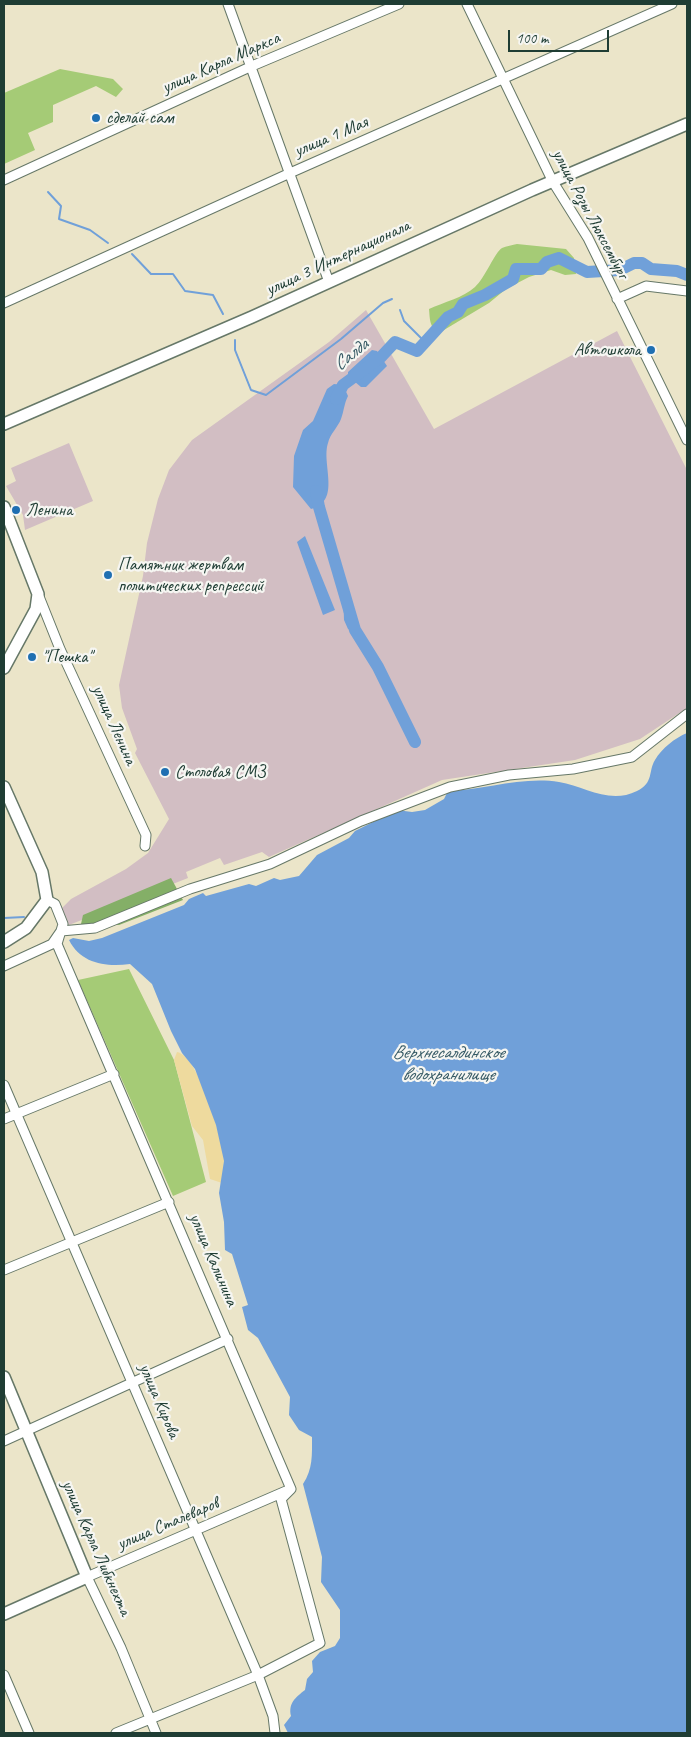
<!DOCTYPE html>
<meta charset="utf-8">
<style>
body{margin:0}
#map{position:relative;width:691px;height:1737px;overflow:hidden;background:#ebe5c9;font-family:Caveat,sans-serif}
canvas{display:block}
.frame{position:absolute;inset:0;border:5px solid #1f3d34;pointer-events:none}
.scale{position:absolute;left:508px;top:30px;width:101px;height:22px;box-sizing:border-box;border:2px solid #1f3d34;border-top:0;padding-left:6px;font-size:15px;line-height:18px;white-space:nowrap;color:#1f3d34;-webkit-text-stroke:4px #f6f6f2;paint-order:stroke}
</style>
<div id="map">
<canvas width="691" height="1737"></canvas>
<div class="frame"></div>
<div class="scale">100 m</div>
</div>
<script>
const c = document.querySelector('canvas').getContext('2d');
c.lineJoin = 'round';
function paint(path, color) { c.fillStyle = color; c.fill(path, 'evenodd'); }
function trace(path, color, width, dash) { c.strokeStyle = color; c.lineWidth = width; c.lineCap = dash ? 'butt' : 'round'; c.setLineDash(dash || []); c.stroke(path); }
function drawText(font, color, halo, rows, align = 'center') {
  c.font = font + ' Caveat,sans-serif'; c.lineWidth = 4.5; c.setLineDash([]); c.textBaseline = 'middle'; c.strokeStyle = halo; c.fillStyle = color; for (const [text, x, y, turn = 0] of rows) {
    c.save(); c.translate(x, y); c.rotate((+turn || 0) * Math.PI / 180); c.textAlign = isNaN(turn) ? turn : align; if (halo) c.strokeText(text, 0, 0); c.fillText(text, 0, 0); c.restore();
  }
}
const industrial = new Path2D(`
 M 366,310 L 434,429 L 617,331 L 687,470 L 687,708 L 640,739 L 575,760 L 442,780 L 269,857 L 262,852 L 224,865 L 220,858 L 186,872 L 188,878 L 69,925 L 62,908 L 71,899 L 126,869 L 148,853 L 169,819 L 135,753 L 137,749 L 122,708 L 119,685 L 143,576 L 147,543 L 158,499 L 169,470 L 192,440 L 329,342 Z
 M 69,443 L 93,501 L 25,530 L 23,515 L 6,486 L 16,481 L 11,468 Z`);
const green = new Path2D(`
 M 60,69 L 113,79 L 123,89 L 116,97 L 96,86 L 53,105 L 53,122 L 28,133 L 35,150 L 4,164 L 4,93 Z
 M 517,244 L 566,249 L 574,258 L 576,274 L 565,275 L 551,270 L 529,277 L 506,289 L 489,303 L 439,333 C 429,327 430,319 429,309 C 444,302 463,298 475,287 C 485,278 495,252 502,248 C 506,246 513,245 517,244 Z
 M 129,969 L 174,1060 L 206,1182 L 173,1196 L 78,980 Z`);
const forest = new Path2D(`
 M 171,878 L 183,900 L 119,925 L 81,924 L 83,915 Z`);
const sand = new Path2D(`
 M 177,1052 C 199,1056 222,1139 224,1160 C 224,1167 222,1176 222,1183 L 210,1179 L 203,1140 L 192,1126 L 174,1060 Z`);
const water = new Path2D(`
 M 372,350 L 377,351 L 387,366 L 366,387 L 361,387 L 348,376 L 348,372 Z
 M 334,384 L 343,385 L 348,396 C 344,404 344,411 341,419 C 338,427 330,434 328,443 C 321,464 342,501 311,509 L 293,487 L 294,456 L 303,430 L 313,421 L 327,389 Z
 M 305,536 L 335,610 L 323,615 L 297,542 Z
 M 343,591 C 350,599 360,622 355,630 L 348,629 L 344,620 Z
 M 687,733 L 687,1733 L 288,1733 L 284,1725 L 291,1716 C 288,1703 296,1697 305,1690 L 307,1679 L 313,1672 L 312,1661 L 320,1652 L 335,1646 L 340,1638 L 340,1610 L 321,1582 L 322,1557 L 303,1484 C 313,1469 312,1455 312,1437 L 299,1430 L 289,1415 L 290,1397 L 258,1338 L 248,1330 L 242,1307 L 248,1305 L 232,1254 L 225,1250 L 224,1222 L 219,1193 L 224,1161 L 216,1125 L 195,1069 L 182,1053 L 171,1031 L 152,984 L 130,964 C 106,967 81,964 69,940 L 73,938 L 89,941 L 102,938 L 184,905 L 189,899 L 203,893 L 206,896 L 249,884 L 256,886 L 274,878 L 280,880 L 299,876 L 317,855 L 349,838 L 355,831 L 397,810 L 412,812 L 425,810 L 444,799 L 448,791 C 485,790 522,776 559,782 C 585,786 609,805 637,791 C 654,783 648,771 655,760 C 662,748 675,738 687,733 Z`);
const stream = new Path2D(`
 M 48,192 L 61,206 L 59,219 L 90,230 L 108,243
 M 132,254 L 151,274 L 173,274 L 185,291 L 213,295 L 223,314
 M 400,310 L 404,321 L 424,341
 M 235,340 L 235,350 L 251,390 L 266,395 L 341,339 L 383,303 L 392,299
 M 4,918 L 24,917`);
const river = new Path2D(`
 M 336,399 L 343,385 L 381,357 L 395,342 L 417,351 L 448,317 L 458,312 L 463,304 L 485,295 L 513,279 L 516,269 L 541,269 L 547,262 L 559,258 L 587,272 L 620,270 L 634,263 L 642,263 L 651,269 L 677,271 L 687,275
 M 316,491 L 319,507 L 355,630 L 378,667 L 415,742`);
const minor = new Path2D(`
 M 228,4 L 329,282
 M 467,4 L 553,182 L 588,238 L 687,440
 M 4,180 L 252,66 L 399,4
 M 617,299 L 646,286 L 687,291
 M 4,303 L 290,173 L 672,4
 M 38,594 L 60,649 L 146,835 L 145,846
 M 47,900 L 55,904 L 63,924 L 57,944 L 291,1489 L 281,1499 L 320,1643 L 258,1675 L 116,1733
 M 4,966 L 52,944 L 61,931 L 95,928 L 190,889 L 270,864 L 361,821 L 450,787 L 509,775 L 573,769 L 632,757 L 687,714
 M 4,1085 L 258,1675 L 273,1716 L 275,1733
 M 4,1119 L 114,1074
 M 4,1270 L 169,1202
 M 4,1441 L 228,1339
 M 4,1675 L 29,1733
 M 156,1733 L 121,1648 L 87,1577 L 286,1491`);
const major = new Path2D(`
 M 4,424 L 252,317 L 532,190 L 687,124
 M 4,507 L 38,594 L 36,609 L 4,668
 M 4,787 L 42,872 L 47,900 L 26,928 L 4,942
 M 4,1377 L 87,1577 L 4,1614`);
const markers = [
 [96,118,5,"#1f6fb2"],
 [651,350,5,"#1f6fb2"],
 [16,510,5,"#1f6fb2"],
 [108,575,5,"#1f6fb2"],
 [32,657,5,"#1f6fb2"],
 [165,772,5,"#1f6fb2"]
];
const streetNames = [
 ["улица Карла Маркса",221,63,-24],
 ["улица 1 Мая",331,137,-23],
 ["улица Розы Люксембург",590,214,62],
 ["улица 3 Интернационала",338,258,-25],
 ["улица Ленина",114,725,66],
 ["улица Калинина",213,1260,67],
 ["улица Кирова",159,1401,67],
 ["улица Сталеваров",168,1524,-23],
 ["улица Карла Либкнехта",96,1548,66]
];
const poiNames = [
 ["сделай сам",106,118],
 ["Автошкола",641,350,"right"],
 ["Ленина",26,510],
 ["Памятник жертвам",118,565],
 ["политических репрессий",118,586],
 ["\"Пешка\"",42,657],
 ["Столовая СМЗ",175,772]
];
const waterNames = [
 ["Салда",351,355,-39],
 ["Верхнесалдинское",448,1053],
 ["водохранилище",448,1075]
];
paint(industrial, '#d2bec3');
paint(green, '#a5cb76');
paint(forest, '#84af67');
paint(sand, '#eeda9e');
paint(water, '#70a0d9');
trace(stream, '#70a0d9', 2);
trace(river, '#70a0d9', 12);
trace(minor, '#667868', 11);
trace(major, '#667868', 14);
trace(minor, '#fff', 9);
trace(major, '#fff', 11);
for (const [x, y, r, color] of markers) { const dot = new Path2D(); dot.arc(x, y, r, 0, 2 * Math.PI); c.fillStyle = color; c.fill(dot); trace(dot, '#f6f6f2', 2); }
drawText('18px', '#1f3d34', '#f6f6f2', streetNames);
drawText('18px', '#1f3d34', '#f6f6f2', poiNames, 'left');
drawText('italic 19px', '#375b66', '#f6f6f2', waterNames);
</script>
